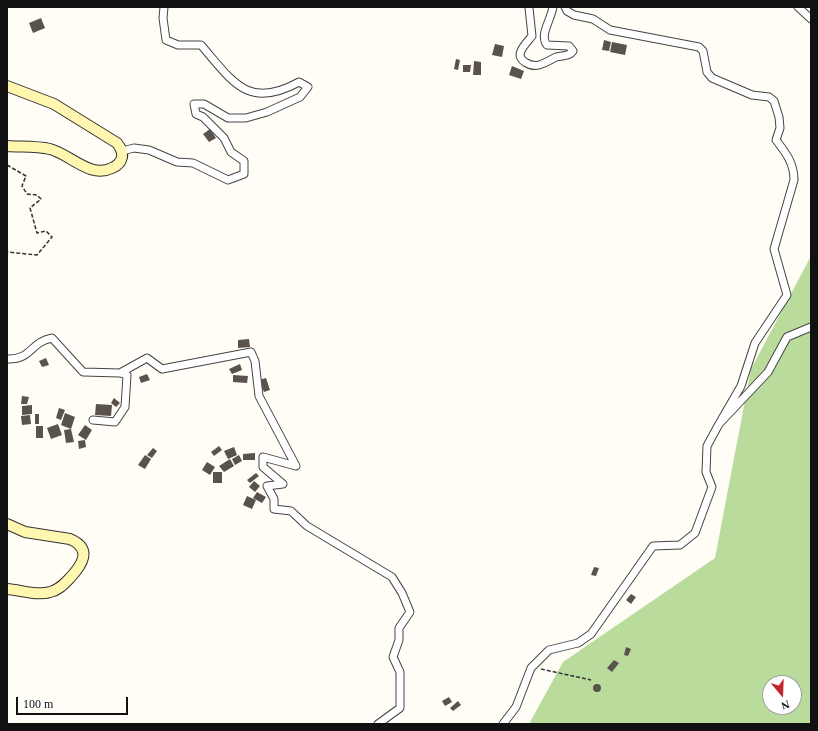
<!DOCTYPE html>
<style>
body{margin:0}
#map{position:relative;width:818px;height:731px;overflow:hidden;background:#fffdf5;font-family:"Times New Roman",serif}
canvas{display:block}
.frame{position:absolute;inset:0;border:8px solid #111;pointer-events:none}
.north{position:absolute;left:762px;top:675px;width:40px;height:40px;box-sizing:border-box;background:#fff;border:1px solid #a0a0a0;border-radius:50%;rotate:161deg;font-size:11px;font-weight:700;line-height:16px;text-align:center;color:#111}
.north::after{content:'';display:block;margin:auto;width:14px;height:18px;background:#c4262e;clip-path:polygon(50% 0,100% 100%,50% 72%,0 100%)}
.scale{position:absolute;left:16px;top:697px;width:112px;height:18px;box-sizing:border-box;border:2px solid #111;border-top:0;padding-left:5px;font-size:12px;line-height:14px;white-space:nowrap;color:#111;-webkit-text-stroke:3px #fff;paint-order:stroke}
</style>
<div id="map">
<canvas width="818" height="731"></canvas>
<div class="frame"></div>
<div class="north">N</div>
<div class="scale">100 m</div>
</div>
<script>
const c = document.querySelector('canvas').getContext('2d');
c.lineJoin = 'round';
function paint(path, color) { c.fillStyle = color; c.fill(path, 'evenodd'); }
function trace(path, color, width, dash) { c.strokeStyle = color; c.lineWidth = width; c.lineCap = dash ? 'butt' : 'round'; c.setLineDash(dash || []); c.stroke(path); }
const forest = new Path2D(`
 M 811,256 L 811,724 L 529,724 L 563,662 L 715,558 L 751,369 ZM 770,683 L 794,683 L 794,707 L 770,707 Z`);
const building = new Path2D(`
 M 41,18 L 45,28 L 33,33 L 29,23 Z
 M 604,40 L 611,42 L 609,51 L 602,50 Z
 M 612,42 L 627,45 L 625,55 L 610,52 Z
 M 495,44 L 504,46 L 502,57 L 492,55 Z
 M 456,59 L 460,60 L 458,70 L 454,69 Z
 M 474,61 L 481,62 L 481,75 L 473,75 Z
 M 463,65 L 471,65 L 470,72 L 463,72 Z
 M 512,66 L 524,71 L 521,79 L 509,75 Z
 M 210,129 L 216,138 L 209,142 L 203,134 Z
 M 249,339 L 250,347 L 238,348 L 238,340 Z
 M 46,358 L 49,365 L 42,367 L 39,361 Z
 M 240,364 L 242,370 L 232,374 L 229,369 Z
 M 147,374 L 150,380 L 141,383 L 139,377 Z
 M 233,375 L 248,376 L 247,383 L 233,382 Z
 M 266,378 L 270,390 L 264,392 L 259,380 Z
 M 22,396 L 29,397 L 27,404 L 21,404 Z
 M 114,398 L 120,403 L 116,407 L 111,403 Z
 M 96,404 L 112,405 L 111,416 L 95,415 Z
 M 32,405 L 32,414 L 22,415 L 22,406 Z
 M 59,408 L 65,410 L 61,420 L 56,418 Z
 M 65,413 L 75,417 L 71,429 L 61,425 Z
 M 35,414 L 39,414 L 39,424 L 35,424 Z
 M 30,415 L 31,424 L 22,425 L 21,416 Z
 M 58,424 L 62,435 L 51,439 L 47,428 Z
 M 85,425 L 92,430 L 86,440 L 78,435 Z
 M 36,426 L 43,426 L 43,438 L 36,438 Z
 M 71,429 L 74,442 L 66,443 L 64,430 Z
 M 85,440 L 86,447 L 79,449 L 78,441 Z
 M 219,446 L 222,450 L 214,456 L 211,452 Z
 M 234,447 L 237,455 L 228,459 L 224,451 Z
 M 153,448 L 157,451 L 152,458 L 147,455 Z
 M 255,453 L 255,460 L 243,460 L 243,454 Z
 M 145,455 L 151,459 L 145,469 L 138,465 Z
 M 239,455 L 242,461 L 235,465 L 232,459 Z
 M 230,459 L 234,466 L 224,472 L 219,466 Z
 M 207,462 L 215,467 L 210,475 L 202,470 Z
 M 213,472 L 222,472 L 222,483 L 213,483 Z
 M 256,473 L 259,476 L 250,483 L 247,480 Z
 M 254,481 L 260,486 L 255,492 L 249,487 Z
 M 257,492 L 266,497 L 262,503 L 253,498 Z
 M 247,496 L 256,500 L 252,509 L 243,505 Z
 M 594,567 L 599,568 L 596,576 L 591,575 Z
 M 631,594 L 636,597 L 631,604 L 626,600 Z
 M 626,647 L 631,649 L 628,656 L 624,655 Z
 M 614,660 L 619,663 L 612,672 L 607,668 Z
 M593 688a4 4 0 1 1 8 0a4 4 0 1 1-8 0Z
 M 449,697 L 452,702 L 445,706 L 442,701 Z
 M 458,701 L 461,705 L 453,711 L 450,708 Z`);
const path = new Path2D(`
 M 7,165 L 26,176 L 22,186 L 27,194 L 37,195 L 41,199 L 30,208 L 37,233 L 46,231 L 52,237 L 37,255 L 7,252
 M 541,669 L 591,680`);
const street = new Path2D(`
 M 565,7 L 567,11 L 574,15 L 593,19 L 610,30 L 699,47 L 703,51 L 707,72 L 712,78 L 752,95 L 769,97 L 774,101 L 779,117 L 780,128 L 776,140 C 786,153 794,163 794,180 L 774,249 L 787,295 L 755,343 L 741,386 L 719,424
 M 798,7 L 811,19
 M 529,8 L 532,36 C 528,41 523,46 521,51 C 516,61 532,67 539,65 C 546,63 550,60 556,57 C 563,55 569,57 573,51 L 569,46 L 547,45 C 539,35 551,20 553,7
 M 122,151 L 134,148 L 149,150 L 177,162 L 193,163 L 228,180 L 244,174 L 244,161 L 231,152 L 224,138 L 203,117 L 196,114 L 194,104 L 204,104 L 228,118 L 246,118 L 267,112 L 300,97 L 308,87 L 299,82 C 248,110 233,82 201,45 L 178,45 L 166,40 L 163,18 L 164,7
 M 7,359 C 32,360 30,342 52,338 L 83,372 L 120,373
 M 93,420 L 115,422 L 125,407 L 127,375 L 120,373 L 147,358 L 162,369 L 251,352 L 255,361 L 259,396 L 296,466 L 263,457 L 263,467 L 283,484 L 267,486 L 274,499 L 274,509 L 291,511 L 307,526 L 392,577 L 402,593 L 410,612 L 399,628 L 399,640 L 393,657 L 400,672 L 400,708 L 378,724
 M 503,724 L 516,707 L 531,668 L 549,650 L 578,643 L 591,634 L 653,546 L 680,545 L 695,533 L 712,487 L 706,472 L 707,446 L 719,424 L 768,372 L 787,337 L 811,327`);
const secondary = new Path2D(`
 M 7,86 L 54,104 L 117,143 C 120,147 123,151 122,157 C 121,162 117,166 112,168 C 90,179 70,154 50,149 C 36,146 21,147 7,146
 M 7,524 L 25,532 L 70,539 C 93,549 82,565 70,578 C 64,584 59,590 50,592 C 37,596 21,590 7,589`);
paint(forest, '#b9dc9c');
paint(building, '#5a524d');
trace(street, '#444', 9);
trace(secondary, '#333', 12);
trace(path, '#333', 1.5, [4, 2]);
trace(street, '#fff', 7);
trace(secondary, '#fff6b0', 10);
</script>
